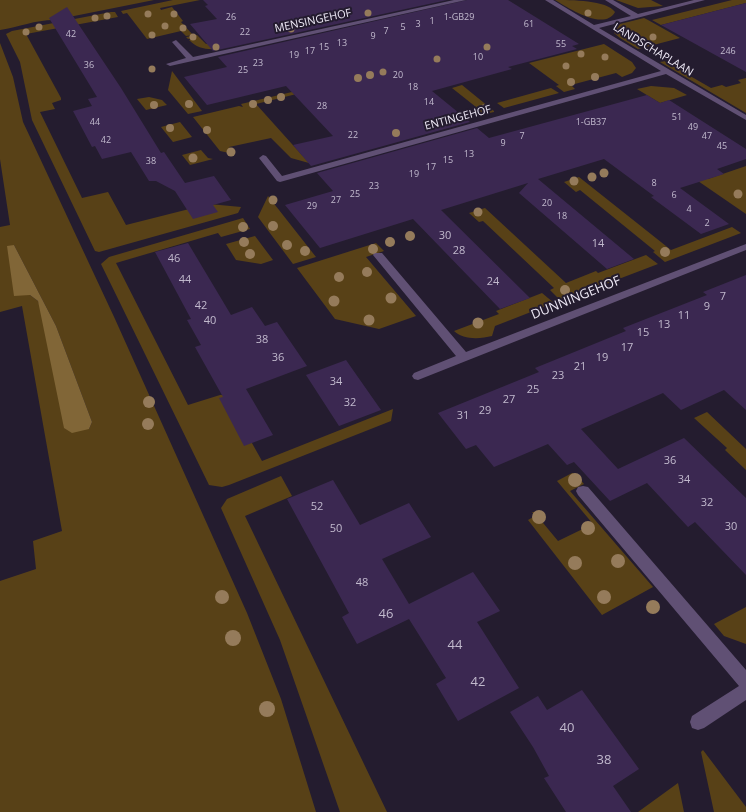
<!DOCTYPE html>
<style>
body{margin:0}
canvas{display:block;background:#241c2f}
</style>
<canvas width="746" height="812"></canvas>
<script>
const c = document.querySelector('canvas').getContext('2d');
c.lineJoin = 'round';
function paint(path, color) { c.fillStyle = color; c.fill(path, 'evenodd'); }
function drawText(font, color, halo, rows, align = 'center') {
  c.font = font + ' "Open Sans",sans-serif'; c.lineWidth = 4; c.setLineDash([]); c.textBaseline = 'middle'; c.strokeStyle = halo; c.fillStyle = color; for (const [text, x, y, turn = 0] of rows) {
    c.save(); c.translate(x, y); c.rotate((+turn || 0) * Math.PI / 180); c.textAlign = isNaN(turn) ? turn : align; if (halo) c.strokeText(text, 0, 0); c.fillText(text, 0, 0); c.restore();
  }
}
const green = new Path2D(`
 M 0,0 L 154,0 L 54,20 C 35,20 19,27 0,30 Z
 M 173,0 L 200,0 L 160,8 L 161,10 L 172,7 L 183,21 L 181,22 L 193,35 L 186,36 L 181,31 L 147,39 L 127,13 L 123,14 L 121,11 Z
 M 555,0 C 571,0 607,0 615,12 C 604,32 567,7 555,0 Z
 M 616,0 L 651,0 L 663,6 L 638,8 Z
 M 732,0 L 746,0 L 746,3 L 661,25 L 652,20 Z
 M 111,12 L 115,12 L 118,17 L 26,34 L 61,98 L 61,100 L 52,103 L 55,109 L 40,112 L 82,198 L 108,192 L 126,225 L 209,204 L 241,207 L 238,213 L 99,252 L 95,251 L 32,120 L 20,62 L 6,34 L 12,31 Z
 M 644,18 L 648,20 L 680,38 L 638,49 L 620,38 L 614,33 L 614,28 L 620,24 Z
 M 271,30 C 248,39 210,62 189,40 L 198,37 L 188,39 L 186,37 L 197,35 L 206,44 Z
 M 0,43 L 13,77 L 23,122 L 115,319 L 247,613 L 281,699 L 316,812 L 0,812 L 0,581 L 36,569 L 33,541 L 62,531 L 22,306 L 0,312 L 0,227 L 10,225 L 0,159 ZM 14,245 L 56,326 L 92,422 L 89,429 L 38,301 L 30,295 L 14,295 Z
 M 604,44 L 632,62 L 636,68 L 632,73 L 622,77 L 616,73 L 571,85 L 575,89 L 564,92 L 556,86 L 559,85 L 529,63 Z
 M 664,61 L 711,88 L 722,85 L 726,87 L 741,83 L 738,80 L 746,78 L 746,113 L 660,62 Z
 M 172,71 L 202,111 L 188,114 L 168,90 Z
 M 326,84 L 329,86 L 256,104 L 309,163 L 291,158 L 271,138 L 229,147 L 234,154 L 220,151 L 193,117 L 239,106 L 243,107 L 241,104 Z
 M 462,85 L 494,111 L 494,112 L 481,115 L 472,108 L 476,107 L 452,88 Z
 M 651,86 L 674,88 L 687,95 L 660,103 L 637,89 Z
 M 551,88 L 559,93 L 504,108 L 497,103 Z
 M 149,97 L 162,100 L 167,105 L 146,110 L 137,99 Z
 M 180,122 L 192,137 L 173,142 L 161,127 Z
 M 201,150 L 208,158 L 213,159 L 190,165 L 182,155 Z
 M 666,159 L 708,179 L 746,166 L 746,214 Z
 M 579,177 L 671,250 L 732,227 L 741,233 L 665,262 L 653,252 L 655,251 L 580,190 L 576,192 L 564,182 Z
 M 268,196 L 316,257 L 293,264 L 258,217 Z
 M 485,208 L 566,283 L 596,271 L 598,273 L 646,255 L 658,264 L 561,301 L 550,290 L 554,288 L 483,221 L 479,222 L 469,213 Z
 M 243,218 L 250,229 L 221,237 L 218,233 L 116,263 L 188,405 L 220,395 L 225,395 L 262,461 L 393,409 L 391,421 L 229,485 L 222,487 L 209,485 L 101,264 L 109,257 Z
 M 255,236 L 273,260 L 261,264 L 236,260 L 226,244 Z
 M 376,243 L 384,251 L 366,257 L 416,316 L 379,329 L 335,319 L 297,268 Z
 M 542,293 L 554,303 L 495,326 L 492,336 C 480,339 463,340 454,331 L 499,314 L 496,311 Z
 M 707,412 L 746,449 L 746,470 L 725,450 L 727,448 L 694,418 Z
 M 572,473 L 576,474 L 584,484 L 570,491 L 653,587 L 602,615 L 528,520 L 535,516 L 532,512 L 534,512 L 558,541 L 593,524 L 557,481 Z
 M 281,476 L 292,496 L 245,516 L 387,812 L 340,812 L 280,640 L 221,508 L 227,499 Z
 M 746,607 L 746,644 L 724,636 L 714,624 Z
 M 703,750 L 746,807 L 746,812 L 714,812 L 701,752 Z
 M 678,783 L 684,812 L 638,812 Z`);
const water = new Path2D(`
 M 14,245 L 56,326 L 92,422 L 89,429 L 72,433 L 64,428 L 38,301 L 30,295 L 14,296 L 7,246 Z`);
const building = new Path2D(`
 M 203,0 L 447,0 L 213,51 L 190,24 L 217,19 L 205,6 L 208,5 Z
 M 467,0 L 508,0 L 579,44 L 572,46 L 577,49 L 508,67 L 512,69 L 432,91 L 470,122 L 311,166 L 293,145 L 333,136 L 286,86 L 207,105 L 184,77 L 227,67 L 218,57 Z
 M 746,3 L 746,72 L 661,25 Z
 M 67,7 L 121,88 L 161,153 L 164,152 L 185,183 L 214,176 L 231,200 L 213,205 L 218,212 L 193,219 L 175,191 L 156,181 L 149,181 L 131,152 L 102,159 L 95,146 L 92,147 L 73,111 L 92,106 L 88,99 L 97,97 L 49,18 Z
 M 647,95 L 660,103 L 669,100 L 746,149 L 746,159 L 717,169 L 724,174 L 680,188 L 729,224 L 701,234 L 651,197 L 654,196 L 604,159 L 538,179 L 634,259 L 607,269 L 519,193 L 528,183 L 441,210 L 530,298 L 500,309 L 413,219 L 320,248 L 285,205 L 333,191 L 317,173 L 477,128 L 489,138 Z
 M 188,243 L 231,315 L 252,307 L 265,326 L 277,322 L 307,366 L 246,389 L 273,435 L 244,446 L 219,398 L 223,397 L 195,347 L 201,345 L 187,320 L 191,319 L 155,252 Z
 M 746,275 L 746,410 L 724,390 L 681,410 L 663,393 L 581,429 L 618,469 L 684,438 L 746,498 L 746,575 L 695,522 L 688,527 L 647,483 L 610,501 L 574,462 L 567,465 L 548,444 L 494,467 L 476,445 L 466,449 L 438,413 L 539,372 L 535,368 L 626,331 L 623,328 L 707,295 L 703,292 Z
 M 346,360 L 381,410 L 339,426 L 306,375 Z
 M 333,480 L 360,525 L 409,503 L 431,537 L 382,559 L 409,604 L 473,572 L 500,611 L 477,622 L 519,688 L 458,721 L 436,684 L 446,678 L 409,619 L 357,644 L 342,617 L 349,613 L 287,499 Z
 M 582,690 L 639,769 L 613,786 L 631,812 L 566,812 L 544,778 L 549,776 L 533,747 L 510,712 L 538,696 L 547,710 Z`);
const minor = new Path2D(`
 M 454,0 L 466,0 L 170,66 L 166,64 L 186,58 L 172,42 L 176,40 L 193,57 Z
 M 545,0 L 553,0 L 594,25 L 631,16 L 605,0 L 613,0 L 638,14 L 694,0 L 705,0 L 599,28 L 746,115 L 746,120 L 666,74 L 280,182 L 277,181 L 259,158 L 263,155 L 266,156 L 282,176 L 661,71 Z
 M 746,244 L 746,250 L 418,380 L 414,379 L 412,376 L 414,373 L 456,356 L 373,255 L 374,253 L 382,253 L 466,352 Z
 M 583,486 L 588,487 L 746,670 L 746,700 L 704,728 L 698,730 L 692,728 L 690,722 L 692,716 L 739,686 L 578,495 L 576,491 L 578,487 Z`);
const trees = [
 [368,13,3.5],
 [588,13,3.5],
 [148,14,3.5],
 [174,14,3.5],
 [107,16,3.5],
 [95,18,3.5],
 [165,26,3.5],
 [39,27,3.5],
 [183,28,3.5],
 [291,29,3.5],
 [26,32,3.5],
 [152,35,3.5],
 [193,37,3.5],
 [633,37,3.5],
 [653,37,3.5],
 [216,47,3.5],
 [487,47,3.5],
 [581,54,3.5],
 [605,57,3.5],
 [437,59,3.5],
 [566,66,3.5],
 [152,69,3.5],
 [383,72,3.5],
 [370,75,4],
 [595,77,4],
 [358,78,4],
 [571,82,4],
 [281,97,4],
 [268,100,4],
 [189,104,4],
 [253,104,4],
 [154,105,4],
 [485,108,4],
 [170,128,4],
 [207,130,4],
 [396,133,4],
 [231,152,4.5],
 [193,158,4.5],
 [604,173,4.5],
 [592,177,4.5],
 [574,181,4.5],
 [738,194,4.5],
 [273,200,4.5],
 [478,212,4.5],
 [273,226,5],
 [243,227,5],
 [410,236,5],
 [244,242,5],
 [390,242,5],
 [287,245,5],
 [373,249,5],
 [305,251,5],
 [665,252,5],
 [250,254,5],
 [367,272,5],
 [339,277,5],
 [565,290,5],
 [391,298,5.5],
 [334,301,5.5],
 [369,320,5.5],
 [478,323,5.5],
 [149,402,6],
 [148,424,6],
 [575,480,7],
 [539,517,7],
 [588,528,7],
 [618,561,7],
 [575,563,7],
 [222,597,7],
 [604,597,7],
 [653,607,7],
 [233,638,8],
 [267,709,8]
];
const farNumbernames = [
 ["26",231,17],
 ["1-GB29",459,17],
 ["1",432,21],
 ["3",418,24],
 ["61",529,24],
 ["5",403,27],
 ["7",386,31],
 ["22",245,32],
 ["42",71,34],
 ["9",373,36],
 ["13",342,43],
 ["55",561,44],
 ["15",324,47],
 ["17",310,51],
 ["246",728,51],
 ["19",294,55],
 ["10",478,57],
 ["23",258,63],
 ["36",89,65],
 ["25",243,70],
 ["20",398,75],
 ["18",413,87],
 ["14",429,102],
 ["28",322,106],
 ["51",677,117],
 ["44",95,122],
 ["1-GB37",591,122],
 ["49",693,127],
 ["22",353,135],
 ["7",522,136],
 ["47",707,136],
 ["42",106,140],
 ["9",503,143],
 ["45",722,146],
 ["13",469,154],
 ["15",448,160],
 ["38",151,161],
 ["17",431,167],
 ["19",414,174],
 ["8",654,183],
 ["23",374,186],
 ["25",355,194],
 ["6",674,195],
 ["27",336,200],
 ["20",547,203],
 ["29",312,206],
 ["4",689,209],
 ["18",562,216],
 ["2",707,223]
];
const farStreetnames = [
 ["MENSINGEHOF",313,21,-12],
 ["LANDSCHAPLAAN",653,50,31],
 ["ENTINGEHOF",458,118,-15]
];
const numberNames = [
 ["30",445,236],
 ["14",598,244],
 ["28",459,251],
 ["46",174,259],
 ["44",185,280],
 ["24",493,282],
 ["7",723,297],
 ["42",201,306],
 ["9",707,307],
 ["11",684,316],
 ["40",210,321],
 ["13",664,325],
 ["15",643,333],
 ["38",262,340],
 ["17",627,348],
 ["36",278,358],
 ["19",602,358],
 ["21",580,367],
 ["23",558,376],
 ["34",336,382],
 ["25",533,390],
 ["27",509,400],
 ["32",350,403],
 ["29",485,411],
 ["31",463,416],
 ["36",670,461],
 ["34",684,480],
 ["32",707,503],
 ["52",317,507],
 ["30",731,527],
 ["50",336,529],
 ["48",362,583]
];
const streetNames = [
 ["DUNNINGEHOF",576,298,-22]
];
const nearNumbernames = [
 ["46",386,614],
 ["44",455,645],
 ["42",478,682],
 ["40",567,728],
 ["38",604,760]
];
paint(green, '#584117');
paint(water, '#816637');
paint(building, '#3b2851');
paint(minor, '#605074');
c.fillStyle = '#957b5b';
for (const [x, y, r] of trees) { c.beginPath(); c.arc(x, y, r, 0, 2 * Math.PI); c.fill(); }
drawText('9px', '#c1b9cd', null, farNumbernames);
drawText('11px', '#eee9f6', '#241c2f', farStreetnames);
drawText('11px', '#c1b9cd', null, numberNames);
drawText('13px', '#eee9f6', '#241c2f', streetNames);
drawText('13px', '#c1b9cd', null, nearNumbernames);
</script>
